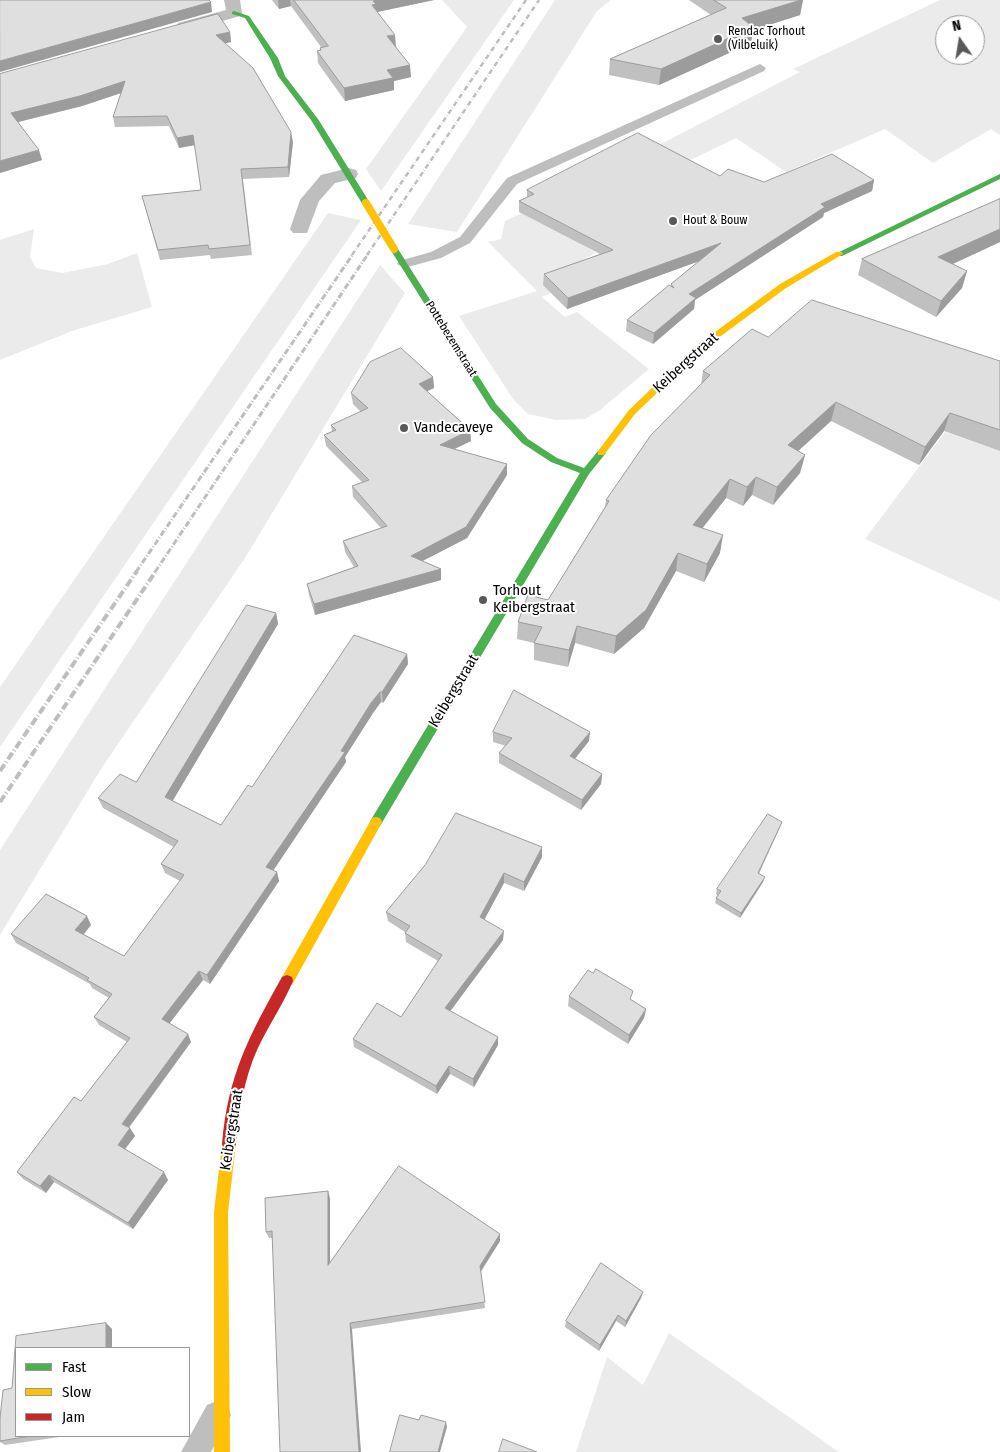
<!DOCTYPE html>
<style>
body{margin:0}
#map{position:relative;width:1000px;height:1452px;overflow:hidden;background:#fff;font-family:"Fira Sans Condensed",sans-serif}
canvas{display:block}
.legend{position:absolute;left:15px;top:1347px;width:175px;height:90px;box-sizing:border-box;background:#fff;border:1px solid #999;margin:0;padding:6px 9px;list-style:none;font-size:15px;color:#000}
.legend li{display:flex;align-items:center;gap:10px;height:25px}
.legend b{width:25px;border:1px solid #999}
.north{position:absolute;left:935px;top:15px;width:50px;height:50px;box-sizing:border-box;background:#fff;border:1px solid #999;border-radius:50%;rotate:347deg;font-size:14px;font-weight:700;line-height:20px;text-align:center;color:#000}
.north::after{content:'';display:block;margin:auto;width:18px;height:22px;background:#595959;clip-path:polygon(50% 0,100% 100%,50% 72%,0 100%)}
</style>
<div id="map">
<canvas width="1000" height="1452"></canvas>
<ul class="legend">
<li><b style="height:6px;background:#4caf50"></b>Fast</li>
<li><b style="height:6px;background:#ffc107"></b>Slow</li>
<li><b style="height:6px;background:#c62828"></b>Jam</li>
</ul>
<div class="north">N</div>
</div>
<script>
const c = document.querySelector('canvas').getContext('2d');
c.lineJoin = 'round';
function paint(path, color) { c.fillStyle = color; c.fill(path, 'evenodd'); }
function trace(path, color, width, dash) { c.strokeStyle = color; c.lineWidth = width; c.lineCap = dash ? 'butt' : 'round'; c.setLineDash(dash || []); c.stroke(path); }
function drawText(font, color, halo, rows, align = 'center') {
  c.font = font + ' "Fira Sans Condensed",sans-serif'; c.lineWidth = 4; c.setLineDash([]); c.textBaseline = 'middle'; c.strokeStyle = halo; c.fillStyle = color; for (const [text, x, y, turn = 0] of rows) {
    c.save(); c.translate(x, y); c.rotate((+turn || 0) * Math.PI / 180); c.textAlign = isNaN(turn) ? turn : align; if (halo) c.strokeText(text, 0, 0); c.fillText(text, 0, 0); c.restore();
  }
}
const green = new Path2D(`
 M 442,0 L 514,0 L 381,191 L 366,169 L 467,27 Z
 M 555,0 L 611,0 L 597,11 L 457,232 L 408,224 Z
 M 940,0 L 1000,0 L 1000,135 L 991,129 L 933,163 L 885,129 L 786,172 L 736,138 L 682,164 L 657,146 L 800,72 L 793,69 ZM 945,25 L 975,25 L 975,55 L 945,55 Z
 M 526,211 L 596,253 L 576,263 L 594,275 L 542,297 L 565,317 L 577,312 L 649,369 L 600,410 L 585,419 L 556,420 L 528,414 L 513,399 L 459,316 L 537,291 L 488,242 L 501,239 L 505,221 Z
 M 328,213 L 361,220 L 0,747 L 0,687 Z
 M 34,229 L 30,257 L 36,268 L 62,273 L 108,264 L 137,253 L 152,307 L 72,331 L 0,360 L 0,240 Z
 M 380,265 L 405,293 L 245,558 L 101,769 L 0,935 L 0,850 Z
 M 945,432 L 1000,451 L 1000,601 L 865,539 Z
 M 669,1333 L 839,1452 L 576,1452 L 607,1357 L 643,1385 Z`);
const lane = new Path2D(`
 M 760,64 L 766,68 L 764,71 L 517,184 L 470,243 L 441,258 L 404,268 L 397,264 L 399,261 L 431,252 L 460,237 L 507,178 Z
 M 217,1401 L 227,1405 L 231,1415 L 211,1452 L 181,1452 L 207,1405 Z`);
const street = new Path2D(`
 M 224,0 L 240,0 L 242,13 L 240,16 L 184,32 L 178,31 L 176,27 L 178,23 L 226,10 Z
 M 349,168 L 356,170 L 358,174 L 356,178 L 335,183 L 319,201 L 307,233 L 293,233 L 290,229 L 300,200 L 321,175 Z`);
const fast = new Path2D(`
 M 234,11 L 249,16 L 278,58 L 285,76 L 318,119 L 370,203 L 369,205 L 363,205 L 311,120 L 278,76 L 270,58 L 245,18 L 232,14 L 232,12 Z
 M 1000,174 L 1000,179 L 842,256 L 836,256 L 835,254 Z
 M 391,247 L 398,249 L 496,404 L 528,439 L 557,458 L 584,468 L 598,451 L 601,450 L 606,453 L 589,474 L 380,826 L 376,827 L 372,826 L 370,822 L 372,818 L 580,473 L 551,462 L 522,443 L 490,408 L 390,249 Z`);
const slow = new Path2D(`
 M 836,252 L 842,252 L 843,254 L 786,288 L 702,350 L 635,414 L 604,455 L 598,455 L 598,451 L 629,410 L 696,346 L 780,284 Z
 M 376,817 L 380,818 L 382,822 L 380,826 L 292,985 L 287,987 L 282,985 L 281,981 L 282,977 L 372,818 Z
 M 229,1137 L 234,1139 L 236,1144 L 228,1212 L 230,1452 L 214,1452 L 214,1212 L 222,1144 L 224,1139 Z`);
const jam = new Path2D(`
 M 287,975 L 292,977 L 293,981 C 283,1005 268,1026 257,1050 C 244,1079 239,1112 236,1144 L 234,1149 L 229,1151 L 224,1149 L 222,1144 C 228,1075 249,1036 282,977 Z`);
const railFar2 = new Path2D(`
 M 352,255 L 526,0
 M 367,255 L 539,0`);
const railFar1 = new Path2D(`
 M 136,572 L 353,254
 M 155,572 L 368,254`);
const rail = new Path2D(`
 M 0,771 L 137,571
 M 0,802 L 156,571`);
const slowBridge = new Path2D(`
 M 366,203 L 394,249`);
const wall = new Path2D(`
 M 272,0 L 434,0 L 377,12 L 411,77 L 394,81 L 394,90 L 345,101 L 318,63 L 317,51 L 320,50 L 320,48 L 321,47 L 291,6 L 279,9 Z
 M 689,0 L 803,0 L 800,15 L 753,30 L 751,43 L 659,85 L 609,75 L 610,59 L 711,15 Z
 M 230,32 L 231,42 L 225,43 L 293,142 L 289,177 L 243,179 L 252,255 L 211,259 L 210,255 L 160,260 L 142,196 L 201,190 L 195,145 L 179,148 L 169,126 L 115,127 L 113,117 L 121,93 L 82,106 L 18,122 L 42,160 L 0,173 L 0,74 Z
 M 720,176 L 764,182 L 874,180 L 872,191 L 824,213 L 823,217 L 695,300 L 694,309 L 653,344 L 626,331 L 627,320 L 671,286 L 671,284 L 699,261 L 567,309 L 543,285 L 544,274 L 600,254 L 519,212 L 519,201 L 527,197 L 527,190 Z
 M 1000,199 L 1000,242 L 953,264 L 967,271 L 962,288 L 936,317 L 858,275 L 862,259 Z
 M 768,337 L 1000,361 L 1000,451 L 944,431 L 919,465 L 831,421 L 798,451 L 805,455 L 800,473 L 773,505 L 752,495 L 743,506 L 726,498 L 702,528 L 720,553 L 704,582 L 676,571 L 644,628 L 614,654 L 575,643 L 568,667 L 534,660 L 534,643 L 517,639 L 518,622 L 548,600 L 605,508 L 606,500 L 701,384 L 703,371 Z
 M 433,377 L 434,388 L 427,391 L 470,430 L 471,441 L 454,449 L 507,475 L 467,538 L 422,561 L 441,569 L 441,580 L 315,615 L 309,595 L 307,584 L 354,567 L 345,552 L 343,541 L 381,528 L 353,497 L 352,486 L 362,482 L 326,446 L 324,435 L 332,432 L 331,425 L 361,412 L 353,404 L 351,393 Z
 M 276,613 L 278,624 L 172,801 L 221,825 L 252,787 L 407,654 L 408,664 L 383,703 L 381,702 L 373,713 L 345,757 L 346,762 L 273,870 L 277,872 L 279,881 L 210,984 L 203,980 L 169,1023 L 191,1042 L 129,1128 L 130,1128 L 135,1136 L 125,1149 L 168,1180 L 133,1229 L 54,1182 L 46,1193 L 23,1179 L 17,1172 L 81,1101 L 127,1042 L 99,1025 L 94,1017 L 109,998 L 92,988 L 90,984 L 16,943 L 11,934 L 91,925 L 83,934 L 124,956 L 180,881 L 165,873 L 161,864 L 174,847 L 103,808 L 98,798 L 136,782 Z
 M 493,732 L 589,741 L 575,759 L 602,774 L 601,784 L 581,810 L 499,763 L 499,753 L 506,746 L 493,742 Z
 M 780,827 L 759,874 L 763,882 L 740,918 L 715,903 L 716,898 L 718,896 L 716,894 L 717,889 Z
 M 542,857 L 524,891 L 504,883 L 484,919 L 503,940 L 450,1011 L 498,1037 L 498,1045 L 474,1087 L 450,1074 L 437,1094 L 354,1047 L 353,1039 L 401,1017 L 438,961 L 406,942 L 405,932 L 388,921 L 386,912 Z
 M 569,996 L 631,1000 L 646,1009 L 644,1018 L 628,1044 L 568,1006 Z
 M 330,1198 L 330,1262 L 500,1241 L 481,1272 L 485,1308 L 352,1329 L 272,1238 L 269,1238 L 266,1232 Z
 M 643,1292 L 641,1298 L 625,1327 L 616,1321 L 599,1351 L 565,1327 L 566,1321 Z
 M 106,1323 L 112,1329 L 16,1436 L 66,1436 L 5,1445 L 0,1442 L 0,1418 L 12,1388 Z`);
const shadedWall = new Path2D(`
 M 278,0 L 290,0 L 291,6 L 279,9 Z
 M 377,0 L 434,0 L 377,12 L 372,5 L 373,1 Z
 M 801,0 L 803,0 L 800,15 L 753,30 L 751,43 L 659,85 L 661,69 L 742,18 Z
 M 211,2 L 212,12 L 0,72 L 0,61 Z
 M 230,32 L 231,42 L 218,45 L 216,35 Z
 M 395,35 L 396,47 L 387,36 Z
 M 410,65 L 411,77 L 394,81 L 394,90 L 345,101 L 344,88 L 387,70 Z
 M 125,81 L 127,91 L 82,106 L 14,123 L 11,113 Z
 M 291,132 L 293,142 L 289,177 L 288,167 Z
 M 193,135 L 195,145 L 179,148 L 177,138 Z
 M 39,150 L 42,160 L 0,173 L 0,161 Z
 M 874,180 L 872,191 L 824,213 L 823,217 L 695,300 L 694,309 L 653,344 L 654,333 L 689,294 L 821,204 Z
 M 1000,229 L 1000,242 L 933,273 L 938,257 Z
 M 721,243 L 719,254 L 567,309 L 568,298 Z
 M 967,271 L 962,288 L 936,317 L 941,301 Z
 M 433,377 L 434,388 L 419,395 L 419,384 Z
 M 836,402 L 831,421 L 784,464 L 788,445 Z
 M 950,413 L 944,431 L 919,465 L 925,447 Z
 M 470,430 L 471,441 L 440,456 L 440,445 Z
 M 805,455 L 800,473 L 773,505 L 777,487 Z
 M 507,464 L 507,475 L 467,538 L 411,567 L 411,556 Z
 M 756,477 L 752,495 L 743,506 L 747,487 Z
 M 730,479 L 726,498 L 691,543 L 693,525 Z
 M 723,535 L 720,553 L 704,582 L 707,564 Z
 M 678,553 L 676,571 L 644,628 L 614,654 L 616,636 Z
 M 441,569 L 441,580 L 315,615 L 314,604 Z
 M 276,613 L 278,624 L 169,807 L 165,797 Z
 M 577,626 L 575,643 L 568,667 L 569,650 Z
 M 407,654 L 408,664 L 383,703 L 382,692 Z
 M 380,692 L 381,702 L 373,713 L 345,757 L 346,762 L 269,877 L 266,867 L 341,751 L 371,703 Z
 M 590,732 L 589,741 L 569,766 L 570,756 Z
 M 602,774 L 601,784 L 581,810 L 582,800 Z
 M 782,822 L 780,827 L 756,878 L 758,873 Z
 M 542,847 L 542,857 L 524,891 L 524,882 Z
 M 277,872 L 279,881 L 210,984 L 207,975 Z
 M 504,873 L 504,883 L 481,926 L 480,917 Z
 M 765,877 L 763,882 L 740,918 L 741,913 Z
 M 87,916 L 91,925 L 80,939 L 75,930 Z
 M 504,931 L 503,940 L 446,1017 L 445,1008 Z
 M 199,971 L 203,980 L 166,1028 L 162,1019 Z
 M 646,1009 L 644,1018 L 628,1044 L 629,1035 Z
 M 188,1034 L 191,1042 L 126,1131 L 122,1124 Z
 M 498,1037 L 498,1045 L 474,1087 L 473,1079 Z
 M 449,1066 L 450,1074 L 437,1094 L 436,1086 Z
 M 130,1128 L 135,1136 L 122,1153 L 118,1145 Z
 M 164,1172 L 168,1180 L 133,1229 L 128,1223 Z
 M 49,1175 L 54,1182 L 46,1193 L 40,1186 Z
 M 328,1191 L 330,1198 L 330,1272 L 328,1265 Z
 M 500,1234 L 500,1241 L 480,1272 L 480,1266 Z
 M 643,1292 L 641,1298 L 625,1327 L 626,1321 Z
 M 618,1315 L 616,1321 L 599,1351 L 600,1345 Z
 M 106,1323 L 112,1329 L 112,1348 L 106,1348 Z
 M 350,1323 L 352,1329 L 361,1452 L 359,1452 Z
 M 446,1422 L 447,1427 L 440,1452 L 438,1452 Z`);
const building = new Path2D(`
 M 0,0 L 209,0 L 211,2 L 0,61 Z
 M 294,0 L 377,0 L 373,1 L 376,4 L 372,5 L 395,35 L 387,36 L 410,65 L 387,70 L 393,78 L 344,88 L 317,51 L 321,50 L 320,48 L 328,46 Z
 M 714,0 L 801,0 L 742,18 L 753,27 L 661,69 L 610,59 L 726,8 Z
 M 218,14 L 230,32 L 216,35 L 253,68 L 291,132 L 288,167 L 241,169 L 250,245 L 209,249 L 208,245 L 158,250 L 142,196 L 201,190 L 193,135 L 177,138 L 167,116 L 113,117 L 125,81 L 80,96 L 11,113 L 39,150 L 0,161 L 0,74 Z
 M 638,133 L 720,176 L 728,169 L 764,182 L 832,154 L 874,180 L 821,204 L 825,207 L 689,294 L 696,298 L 654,333 L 627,320 L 669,285 L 674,288 L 671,284 L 721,243 L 568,298 L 544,274 L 613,250 L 519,201 L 534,194 L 527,190 Z
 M 1000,199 L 1000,229 L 938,257 L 967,271 L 941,301 L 862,259 Z
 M 812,300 L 1000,361 L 1000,430 L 950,413 L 925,447 L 836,402 L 788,445 L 805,455 L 777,487 L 756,477 L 747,487 L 730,479 L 693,525 L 723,535 L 707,564 L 678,553 L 646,610 L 616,636 L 577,626 L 569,650 L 534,643 L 542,627 L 518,622 L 528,595 L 548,600 L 609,501 L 606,500 L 651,435 L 710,375 L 703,371 L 752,329 L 768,337 Z
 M 401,348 L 433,377 L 419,384 L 470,430 L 440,445 L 507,464 L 466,527 L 411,556 L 441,569 L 314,604 L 307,584 L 358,566 L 343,541 L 387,526 L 352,486 L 369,480 L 324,435 L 336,430 L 331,425 L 368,408 L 351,393 L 370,362 Z
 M 247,605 L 276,613 L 165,797 L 221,825 L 248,785 L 252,787 L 354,635 L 407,654 L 382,692 L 380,692 L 371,703 L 341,751 L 345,752 L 266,867 L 277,872 L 207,975 L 199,971 L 162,1019 L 188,1034 L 122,1124 L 130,1128 L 118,1145 L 164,1172 L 128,1223 L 49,1175 L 40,1186 L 17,1172 L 74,1097 L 81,1101 L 130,1038 L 94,1017 L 112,994 L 87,980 L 89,978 L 11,934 L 46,894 L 87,916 L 75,930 L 124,956 L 184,875 L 161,864 L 178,841 L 98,798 L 120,774 L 136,782 Z
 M 514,690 L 590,732 L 570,756 L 602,774 L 582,800 L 499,753 L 512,738 L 493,732 Z
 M 456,813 L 542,847 L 524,882 L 504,873 L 480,917 L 504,931 L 445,1008 L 498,1037 L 473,1079 L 449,1066 L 436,1086 L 353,1039 L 377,1003 L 401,1017 L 442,955 L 405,933 L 410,926 L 386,912 L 425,865 Z
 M 768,814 L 782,822 L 758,873 L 765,877 L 741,913 L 716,898 L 721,891 L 717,889 Z
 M 596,969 L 633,991 L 630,999 L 646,1009 L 629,1035 L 569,996 L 588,970 L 593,973 Z
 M 399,1166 L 500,1234 L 480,1266 L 485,1302 L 350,1323 L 359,1452 L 280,1452 L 272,1231 L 266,1232 L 265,1198 L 328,1191 L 328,1265 Z
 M 601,1263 L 643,1292 L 626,1321 L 618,1315 L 600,1345 L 566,1321 Z
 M 106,1323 L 106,1348 L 16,1348 L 16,1436 L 31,1436 L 0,1441 L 0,1418 L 3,1390 L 12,1388 L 16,1336 Z
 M 400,1415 L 419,1420 L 421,1415 L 446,1422 L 438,1452 L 390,1452 Z
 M 503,1439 L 537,1452 L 499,1452 Z`);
const markers = [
 [718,39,5,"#595959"],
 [673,221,5,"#595959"],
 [404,428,5,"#595959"],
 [483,600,5,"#595959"]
];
const farPoinames = [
 ["Rendac Torhout",728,32],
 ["(Vilbeluik)",728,46],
 ["Hout & Bouw",683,221]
];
const farStreetnames = [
 ["Pottebezemstraat",451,339,58]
];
const streetNames = [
 ["Keibergstraat",686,363,-42],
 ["Keibergstraat",454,691,-59],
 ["Keibergstraat",232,1130,-81]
];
const poiNames = [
 ["Vandecaveye",414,428],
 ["Torhout",493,591],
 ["Keibergstraat",493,608]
];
paint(green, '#ebebeb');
paint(lane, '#bebebe');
paint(street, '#bebebe');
paint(fast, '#4caf50');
paint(slow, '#ffc107');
paint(jam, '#c62828');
trace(railFar2, '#bebebe', 2.5, [5, 2, 0.5, 2]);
trace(railFar1, '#bebebe', 3, [6, 2, 1, 2]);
trace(rail, '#bebebe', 4, [8, 2.5, 1, 2.5]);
trace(slowBridge, '#ffc107', 8);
paint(wall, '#c0c0c0');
paint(shadedWall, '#9c9c9c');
paint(building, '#dfdfdf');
trace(building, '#9c9c9c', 1);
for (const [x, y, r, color] of markers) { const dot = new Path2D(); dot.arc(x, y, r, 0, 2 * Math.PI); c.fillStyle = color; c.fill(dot); trace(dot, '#fff', 2); }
drawText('12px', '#000', '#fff', farPoinames, 'left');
drawText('12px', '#000', '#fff', farStreetnames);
drawText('15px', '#000', '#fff', streetNames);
drawText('15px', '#000', '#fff', poiNames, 'left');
</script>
